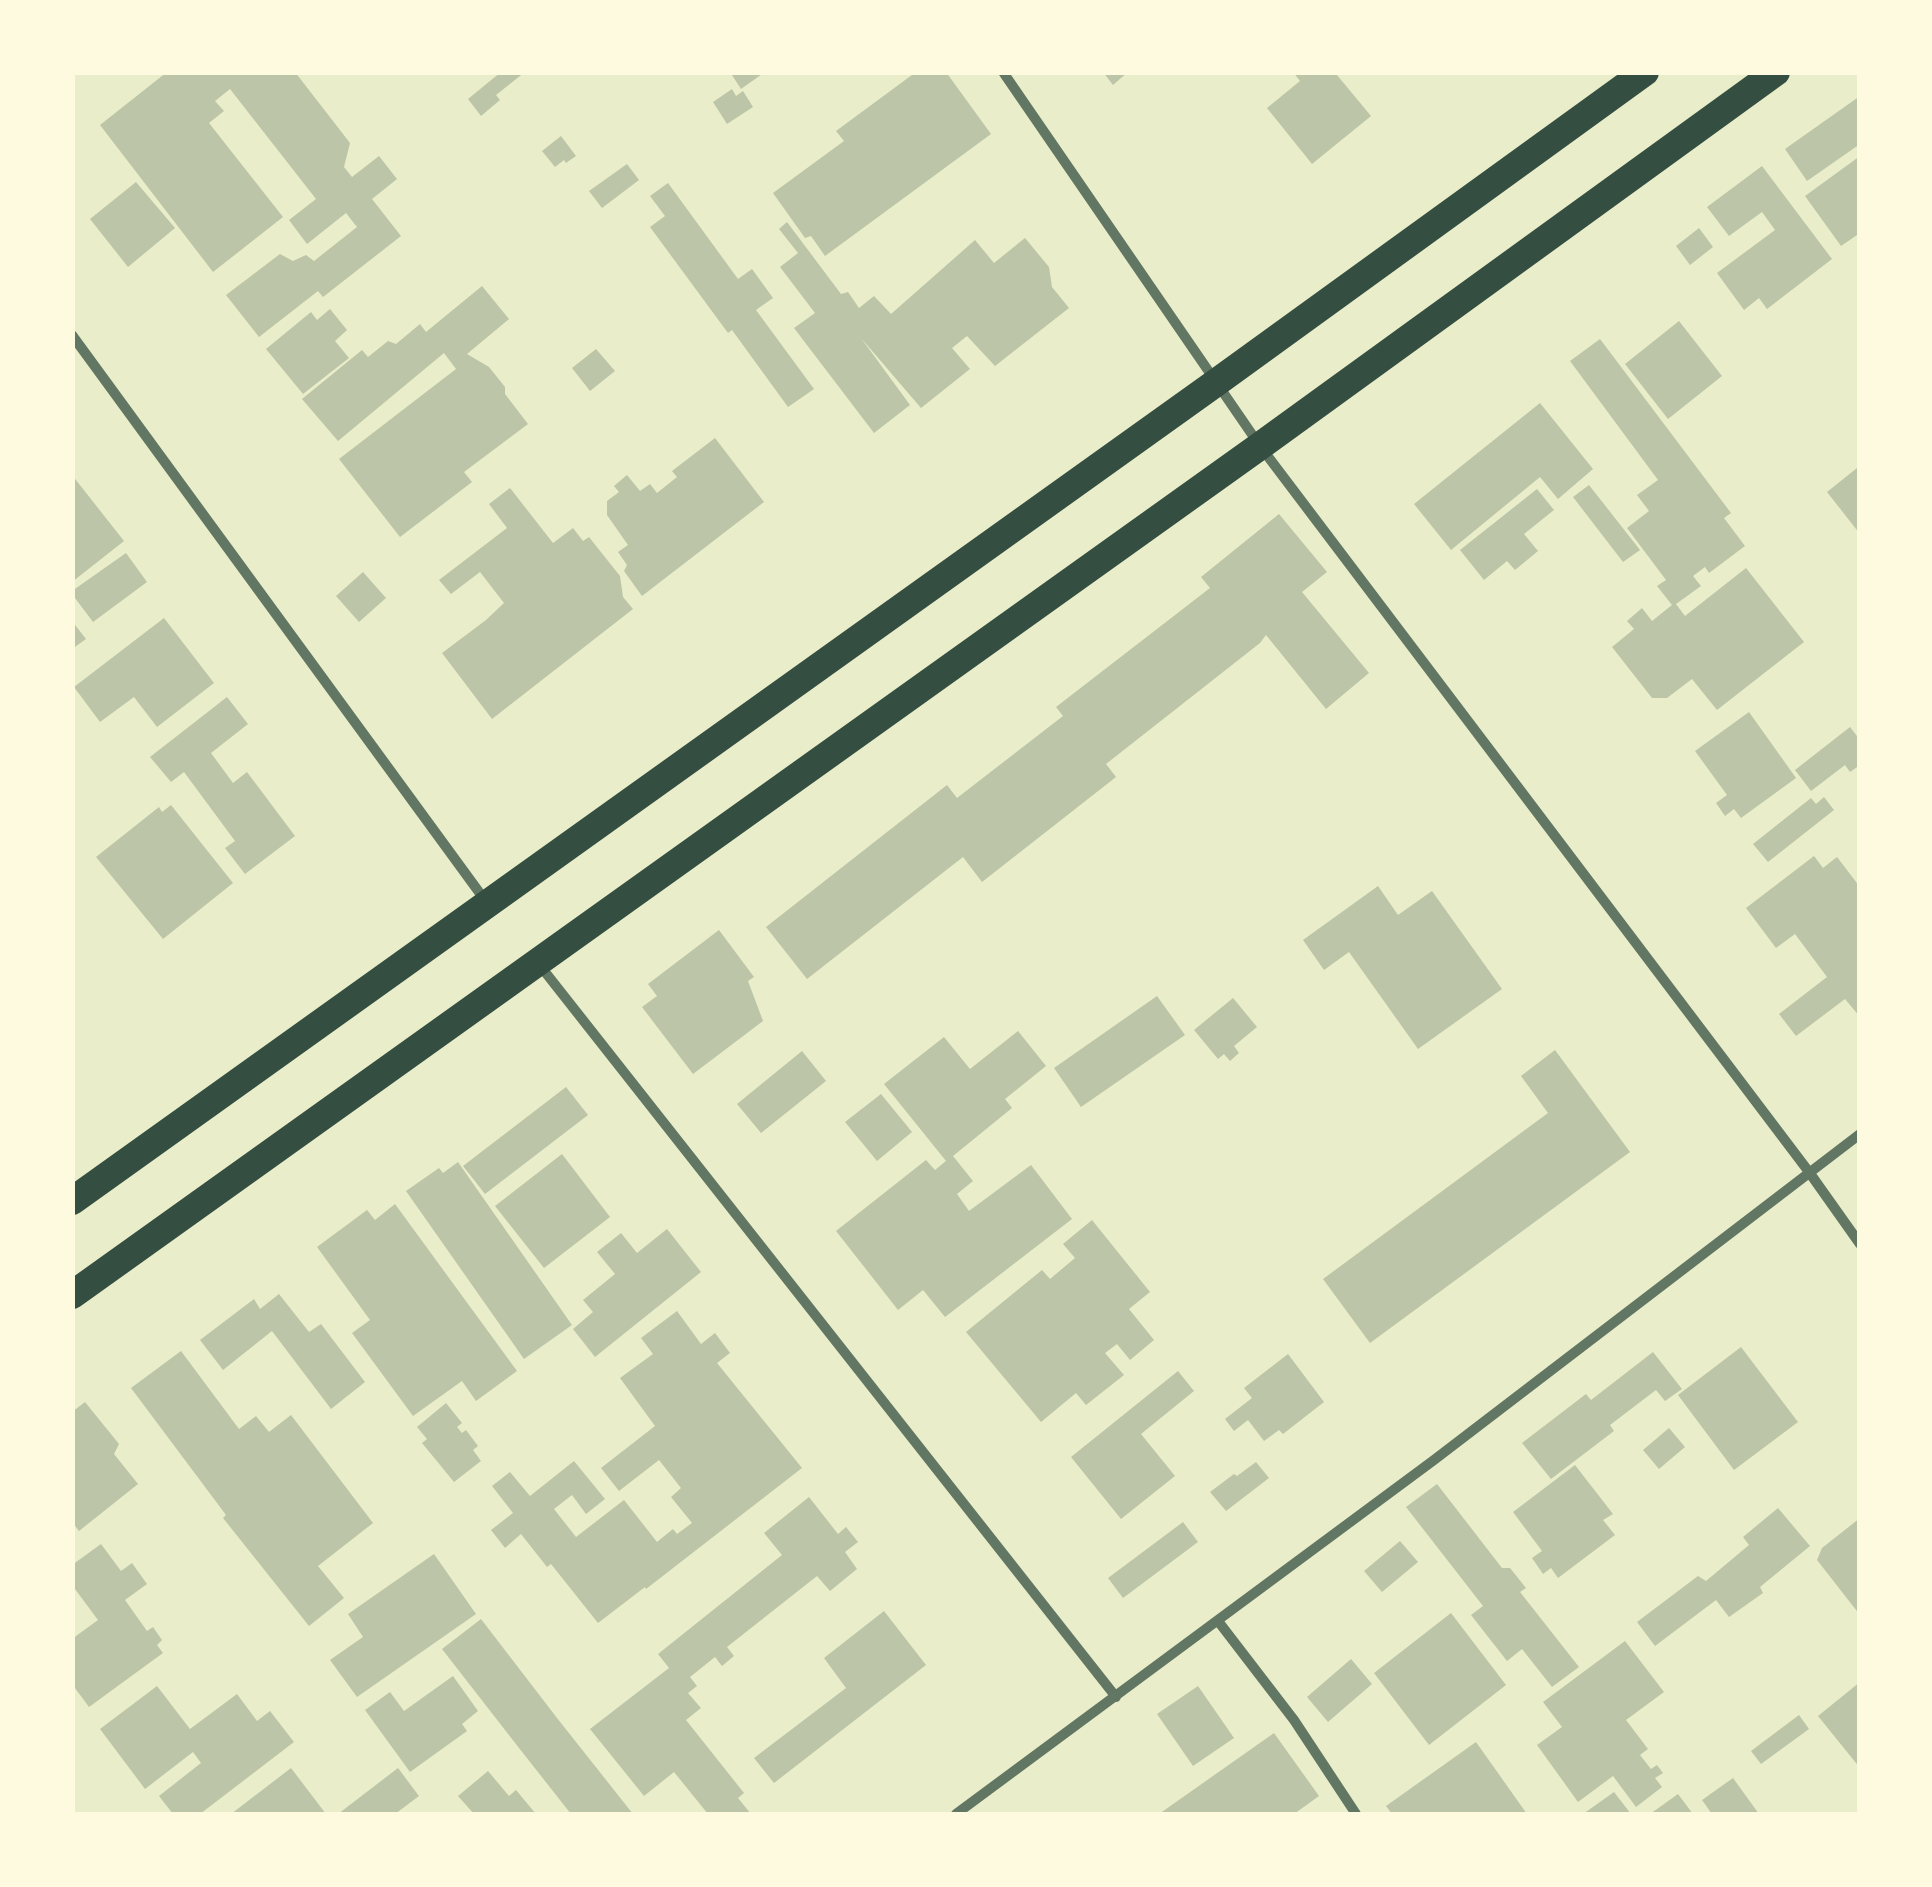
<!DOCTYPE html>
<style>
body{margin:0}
#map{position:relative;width:1932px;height:1887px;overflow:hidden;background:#e9edc9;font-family:Overpass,sans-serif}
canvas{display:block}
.frame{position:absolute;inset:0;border:75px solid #fefae0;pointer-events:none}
</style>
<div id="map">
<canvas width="1932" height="1887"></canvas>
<div class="frame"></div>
</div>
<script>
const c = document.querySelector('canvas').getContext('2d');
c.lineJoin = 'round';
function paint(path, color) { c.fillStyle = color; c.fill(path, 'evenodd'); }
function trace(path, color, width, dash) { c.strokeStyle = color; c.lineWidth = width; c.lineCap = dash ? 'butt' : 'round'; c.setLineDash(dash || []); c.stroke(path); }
const building = new Path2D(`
 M 167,72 L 295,72 L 350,143 L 344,167 L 352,177 L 379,156 L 397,179 L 372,199 L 401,236 L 323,297 L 318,291 L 259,337 L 226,295 L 280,254 L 293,261 L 306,255 L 314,261 L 357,227 L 346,213 L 307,244 L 289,220 L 316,199 L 230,89 L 215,101 L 224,111 L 209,123 L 283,217 L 213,272 L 100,125 Z
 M 501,72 L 525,72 L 496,95 L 500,100 L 481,116 L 468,99 Z
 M 730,72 L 765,72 L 741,89 Z
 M 916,72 L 946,72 L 991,134 L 825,256 L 811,236 L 805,238 L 773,193 L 844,141 L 836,131 Z
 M 1103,72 L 1128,72 L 1113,85 Z
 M 1293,72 L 1341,72 L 1337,75 L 1371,116 L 1312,164 L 1267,108 L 1300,81 Z
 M 732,89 L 736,96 L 743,91 L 753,107 L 727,124 L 713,102 Z
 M 1860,96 L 1860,144 L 1807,181 L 1785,149 Z
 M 561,136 L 576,156 L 566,163 L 564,160 L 555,167 L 542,151 Z
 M 1860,156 L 1860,233 L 1841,246 L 1805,196 Z
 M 627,164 L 639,180 L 602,208 L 589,191 Z
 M 1762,166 L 1832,259 L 1767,309 L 1759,298 L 1744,310 L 1717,273 L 1775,230 L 1762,212 L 1729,236 L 1707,207 Z
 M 136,182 L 175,228 L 128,267 L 90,219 Z
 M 668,183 L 738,279 L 752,269 L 773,298 L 756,310 L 814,389 L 788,407 L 732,330 L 728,333 L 650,227 L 665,216 L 650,196 Z
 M 787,222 L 841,294 L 848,292 L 859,308 L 874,296 L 891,314 L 975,240 L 994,263 L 1025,238 L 1049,267 L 1052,287 L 1069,308 L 995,366 L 967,336 L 952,348 L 970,369 L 921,408 L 861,338 L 910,405 L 874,433 L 794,328 L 815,313 L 780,267 L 798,253 L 779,229 Z
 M 1699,228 L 1713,247 L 1690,265 L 1676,246 Z
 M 482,286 L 509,319 L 467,354 L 489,367 L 505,387 L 505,394 L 528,424 L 464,472 L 472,482 L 400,537 L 339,459 L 456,369 L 444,353 L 338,441 L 302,399 L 362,350 L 368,357 L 388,341 L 396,344 L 420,324 L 426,332 Z
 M 330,309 L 347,330 L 335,341 L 349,358 L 303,394 L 266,349 L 311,312 L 317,320 Z
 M 1679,321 L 1722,376 L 1668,419 L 1625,364 Z
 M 1600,339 L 1731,513 L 1724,518 L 1745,546 L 1709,573 L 1705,567 L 1693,576 L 1701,586 L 1676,604 L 1685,616 L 1746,568 L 1804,642 L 1717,710 L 1692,679 L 1667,698 L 1652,698 L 1612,647 L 1634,629 L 1627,621 L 1642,608 L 1652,621 L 1672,605 L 1657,586 L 1666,580 L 1627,528 L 1649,511 L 1637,495 L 1658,480 L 1570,361 Z
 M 596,349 L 615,371 L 590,391 L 572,368 Z
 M 1540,403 L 1593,469 L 1558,499 L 1540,477 L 1451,550 L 1414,504 Z
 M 715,438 L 764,502 L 642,596 L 624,571 L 627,565 L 618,552 L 628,545 L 607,515 L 607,501 L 619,492 L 614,486 L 627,475 L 640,491 L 650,484 L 657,493 L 677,477 L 672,471 Z
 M 1857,468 L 1860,470 L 1860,534 L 1827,492 Z
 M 72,475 L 124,541 L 72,582 Z
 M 1589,485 L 1640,550 L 1623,562 L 1573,497 Z
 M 510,488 L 553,543 L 573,528 L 583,541 L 589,537 L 620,576 L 623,597 L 633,609 L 492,719 L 442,653 L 486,620 L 504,603 L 480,572 L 451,594 L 439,580 L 507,528 L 489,504 Z
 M 1537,489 L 1554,510 L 1524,534 L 1538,551 L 1515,570 L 1507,561 L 1484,580 L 1460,550 Z
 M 1279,514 L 1327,572 L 1302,592 L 1369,673 L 1326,709 L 1266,635 L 1260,643 L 1106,764 L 1116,777 L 982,882 L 963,857 L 807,979 L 766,927 L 947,785 L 957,798 L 1063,716 L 1056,707 L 1210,588 L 1201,577 Z
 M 126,553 L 147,582 L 93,622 L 72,594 L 72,591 Z
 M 363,572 L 386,598 L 359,622 L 336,596 Z
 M 164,618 L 214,683 L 157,727 L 134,697 L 100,722 L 74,687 Z
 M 72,621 L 86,639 L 72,649 Z
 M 227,697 L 248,724 L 211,753 L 233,783 L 247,772 L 295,836 L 245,874 L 225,848 L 235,841 L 184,772 L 171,782 L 150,757 Z
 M 1749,712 L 1796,778 L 1741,818 L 1734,809 L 1725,816 L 1716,803 L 1727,795 L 1695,751 Z
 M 1850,727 L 1860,740 L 1860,765 L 1850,772 L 1845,765 L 1811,791 L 1795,770 Z
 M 1824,797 L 1834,810 L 1768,862 L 1753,844 L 1811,798 L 1816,804 Z
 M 171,805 L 233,883 L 163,939 L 96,857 L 159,807 L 162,812 Z
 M 1814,856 L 1823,868 L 1837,857 L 1860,887 L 1860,1017 L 1845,999 L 1796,1036 L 1779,1014 L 1827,977 L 1795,934 L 1776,948 L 1746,908 Z
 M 1378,886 L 1398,915 L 1432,891 L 1502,989 L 1418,1049 L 1349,952 L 1324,970 L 1303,940 Z
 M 719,930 L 754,977 L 748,981 L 763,1021 L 693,1074 L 642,1007 L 657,996 L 648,984 Z
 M 1157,996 L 1185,1035 L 1081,1107 L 1054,1068 Z
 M 1233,998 L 1257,1027 L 1234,1046 L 1239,1053 L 1230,1061 L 1224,1054 L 1218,1059 L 1194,1030 Z
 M 1018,1031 L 1046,1066 L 1005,1099 L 1012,1108 L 953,1156 L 973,1181 L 957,1194 L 969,1211 L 1031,1165 L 1072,1219 L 945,1317 L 923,1290 L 898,1310 L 836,1231 L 926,1160 L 935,1170 L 946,1161 L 884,1084 L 944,1037 L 970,1069 Z
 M 1555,1050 L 1630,1152 L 1370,1343 L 1323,1279 L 1548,1113 L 1521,1076 Z
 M 802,1051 L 826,1081 L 761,1133 L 737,1104 Z
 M 566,1087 L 588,1115 L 485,1194 L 463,1166 Z
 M 881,1094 L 912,1132 L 877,1161 L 845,1122 Z
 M 562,1154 L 610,1217 L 544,1268 L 495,1206 Z
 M 458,1162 L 572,1325 L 524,1359 L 406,1191 L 439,1168 L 443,1173 Z
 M 395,1204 L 517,1371 L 476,1401 L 462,1381 L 413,1416 L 352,1333 L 370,1320 L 317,1247 L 367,1210 L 375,1220 Z
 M 1092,1220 L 1150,1292 L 1129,1309 L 1154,1340 L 1130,1360 L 1117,1344 L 1105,1353 L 1124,1375 L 1086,1405 L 1076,1393 L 1041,1422 L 966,1332 L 1042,1270 L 1050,1279 L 1075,1258 L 1063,1244 Z
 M 667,1229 L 701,1272 L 595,1357 L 573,1329 L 593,1312 L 583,1300 L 615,1274 L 597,1252 L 621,1233 L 637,1253 Z
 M 279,1294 L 309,1332 L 321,1324 L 365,1382 L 331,1409 L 272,1331 L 223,1370 L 200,1340 L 254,1299 L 260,1309 Z
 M 677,1311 L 701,1344 L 715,1333 L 730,1353 L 717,1363 L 802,1468 L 646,1589 L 645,1587 L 598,1623 L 551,1564 L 547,1567 L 521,1534 L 505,1548 L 491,1530 L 513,1513 L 492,1486 L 510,1472 L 530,1496 L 574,1461 L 605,1499 L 586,1514 L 572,1495 L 554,1509 L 576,1537 L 624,1500 L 657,1542 L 673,1529 L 677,1534 L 692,1523 L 671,1497 L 681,1488 L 659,1460 L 619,1491 L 601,1468 L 655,1426 L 620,1378 L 653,1354 L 641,1338 Z
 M 1741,1347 L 1798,1422 L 1734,1470 L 1678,1395 Z
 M 181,1351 L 239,1429 L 256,1416 L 269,1432 L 291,1415 L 373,1523 L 318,1566 L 344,1598 L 309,1626 L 223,1518 L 226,1515 L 131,1388 Z
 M 1653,1352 L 1682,1389 L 1665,1401 L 1656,1390 L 1610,1425 L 1614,1431 L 1551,1479 L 1522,1443 L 1586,1394 L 1591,1400 Z
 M 1288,1354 L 1324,1402 L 1283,1434 L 1279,1430 L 1264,1441 L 1248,1420 L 1234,1431 L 1225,1419 L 1252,1398 L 1244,1388 Z
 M 1178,1371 L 1194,1391 L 1141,1434 L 1175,1476 L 1121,1519 L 1071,1457 Z
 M 85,1402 L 119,1444 L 114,1454 L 138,1484 L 79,1531 L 72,1522 L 72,1412 Z
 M 446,1403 L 462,1423 L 457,1427 L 462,1433 L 466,1430 L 478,1446 L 473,1450 L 481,1461 L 454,1482 L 422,1443 L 427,1439 L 417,1427 Z
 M 1669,1428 L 1685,1447 L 1659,1469 L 1643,1450 Z
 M 1256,1462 L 1269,1478 L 1226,1511 L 1210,1492 L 1234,1474 L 1237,1476 Z
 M 1575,1465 L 1613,1514 L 1603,1520 L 1615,1535 L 1558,1578 L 1551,1568 L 1543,1574 L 1532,1558 L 1542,1551 L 1513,1512 Z
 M 1437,1484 L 1502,1568 L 1510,1568 L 1526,1588 L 1520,1592 L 1579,1667 L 1552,1687 L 1522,1649 L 1507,1661 L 1471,1615 L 1483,1606 L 1406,1507 Z
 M 809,1497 L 838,1534 L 846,1527 L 858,1542 L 845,1552 L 857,1569 L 830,1591 L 817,1576 L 727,1647 L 734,1656 L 722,1666 L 715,1657 L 690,1677 L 697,1686 L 688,1693 L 701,1708 L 686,1720 L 744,1793 L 738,1798 L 751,1814 L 708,1814 L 674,1772 L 644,1796 L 590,1729 L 669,1668 L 658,1654 L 782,1555 L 764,1533 Z
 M 1778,1508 L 1810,1546 L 1760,1587 L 1763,1593 L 1729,1617 L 1716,1600 L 1655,1646 L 1637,1622 L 1698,1576 L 1706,1581 L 1749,1545 L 1743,1537 Z
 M 1860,1518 L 1860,1615 L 1817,1560 L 1822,1548 Z
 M 1183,1522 L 1198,1542 L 1123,1598 L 1108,1578 Z
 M 1400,1541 L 1418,1562 L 1382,1592 L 1364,1571 Z
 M 101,1544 L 121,1571 L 132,1563 L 147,1584 L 125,1600 L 147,1631 L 153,1627 L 162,1640 L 157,1645 L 163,1653 L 89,1707 L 72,1684 L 72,1639 L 98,1620 L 72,1585 L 72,1565 Z
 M 434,1554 L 476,1614 L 357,1697 L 330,1660 L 363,1637 L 348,1614 Z
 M 884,1611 L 926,1665 L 774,1783 L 754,1758 L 846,1688 L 824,1658 Z
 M 1451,1613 L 1506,1685 L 1429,1745 L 1374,1673 Z
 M 481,1619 L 557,1718 L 633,1814 L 571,1814 L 519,1748 L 442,1649 Z
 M 1625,1641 L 1664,1692 L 1626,1720 L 1648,1749 L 1640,1755 L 1651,1769 L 1657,1765 L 1663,1773 L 1655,1778 L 1662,1787 L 1636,1807 L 1613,1776 L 1578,1802 L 1537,1745 L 1562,1727 L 1543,1702 Z
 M 1351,1659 L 1372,1684 L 1328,1722 L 1307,1697 Z
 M 453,1676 L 478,1711 L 462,1724 L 467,1731 L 410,1772 L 365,1710 L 390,1692 L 404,1711 Z
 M 1860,1682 L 1860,1768 L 1818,1716 Z
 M 157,1686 L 190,1729 L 237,1694 L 257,1721 L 270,1711 L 294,1742 L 200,1814 L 173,1814 L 159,1796 L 201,1763 L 193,1752 L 145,1789 L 100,1729 Z
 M 1198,1686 L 1234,1738 L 1193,1766 L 1157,1714 Z
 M 1799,1715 L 1809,1729 L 1761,1764 L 1751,1751 Z
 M 1274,1733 L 1319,1796 L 1294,1814 L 1159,1814 Z
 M 1476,1742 L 1527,1814 L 1392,1814 L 1386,1806 Z
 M 291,1768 L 326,1814 L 231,1814 Z
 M 398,1768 L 419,1796 L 395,1814 L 338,1814 Z
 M 488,1771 L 509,1796 L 516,1790 L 536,1814 L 474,1814 L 458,1796 Z
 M 1733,1778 L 1759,1814 L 1712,1814 L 1702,1800 Z
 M 1614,1792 L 1631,1814 L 1583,1814 Z
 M 1678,1794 L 1693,1814 L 1650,1814 Z`);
const minor = new Path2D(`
 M 1003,72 L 1260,446 L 1809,1172 L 1860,1244
 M 72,335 L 487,903
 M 538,963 L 1116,1697
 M 1218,1621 L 1294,1720 L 1356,1814
 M 956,1814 L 1434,1460 L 1860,1134`);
const trunk = new Path2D(`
 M 72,1201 L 1217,382 L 1645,72
 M 72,1295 L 1260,446 L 1776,72`);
paint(building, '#bcc5a7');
trace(minor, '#617663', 10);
trace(trunk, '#344e41', 28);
</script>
